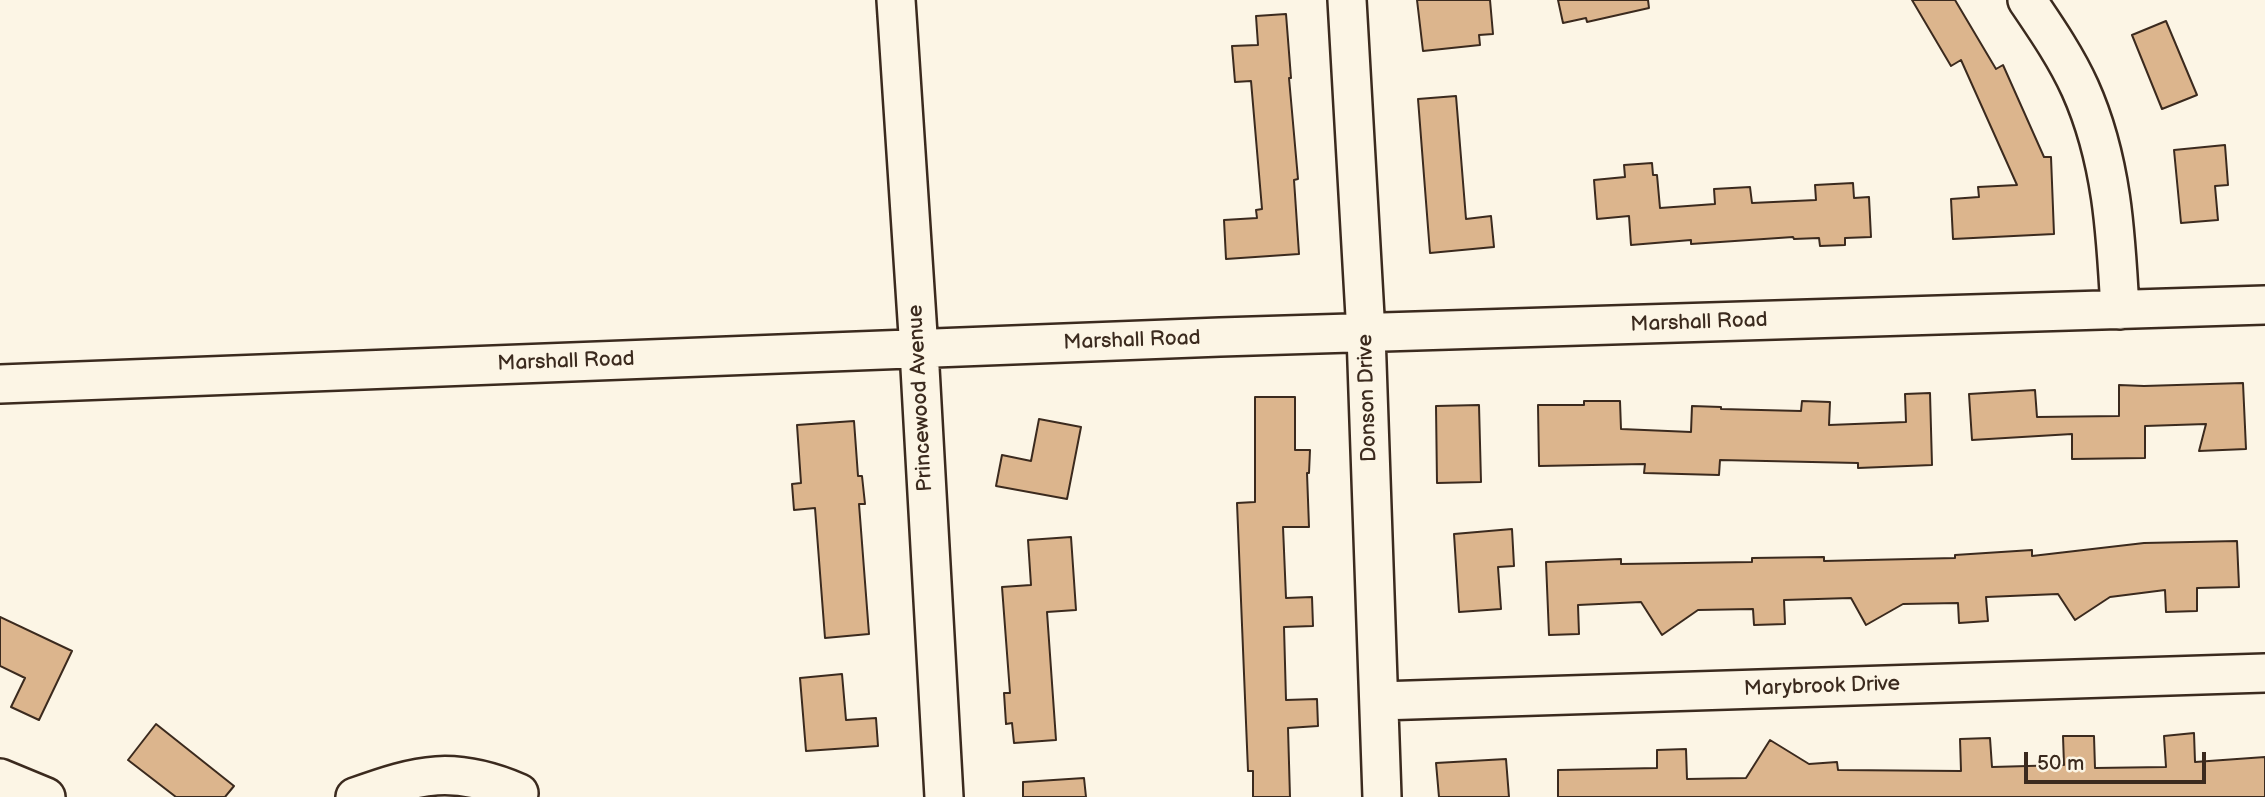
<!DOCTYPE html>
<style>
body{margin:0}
#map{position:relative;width:2265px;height:797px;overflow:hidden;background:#fcf5e5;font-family:"Balsamiq Sans",sans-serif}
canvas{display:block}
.scale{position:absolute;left:2024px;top:752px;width:182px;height:32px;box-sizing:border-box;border:4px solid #3b2a1e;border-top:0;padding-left:9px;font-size:21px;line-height:24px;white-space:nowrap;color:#3b2a1e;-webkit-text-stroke:5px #fcf5e5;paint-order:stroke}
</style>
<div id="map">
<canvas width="2265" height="797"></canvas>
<div class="scale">50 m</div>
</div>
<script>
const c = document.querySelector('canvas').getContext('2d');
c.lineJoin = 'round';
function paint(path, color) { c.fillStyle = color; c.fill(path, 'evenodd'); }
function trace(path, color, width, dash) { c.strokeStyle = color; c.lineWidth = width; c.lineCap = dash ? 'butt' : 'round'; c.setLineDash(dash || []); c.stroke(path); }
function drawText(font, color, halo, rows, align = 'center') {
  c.font = font + ' "Balsamiq Sans",sans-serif'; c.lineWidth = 5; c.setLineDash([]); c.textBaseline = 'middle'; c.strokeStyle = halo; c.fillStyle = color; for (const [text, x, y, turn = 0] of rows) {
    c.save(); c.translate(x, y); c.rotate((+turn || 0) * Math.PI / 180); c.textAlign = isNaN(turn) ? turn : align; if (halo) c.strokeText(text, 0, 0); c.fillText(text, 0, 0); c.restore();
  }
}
const building = new Path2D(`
 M 1417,0 L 1490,0 L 1493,34 L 1479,35 L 1480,45 L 1423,51 Z
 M 1558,0 L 1648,0 L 1649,8 L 1587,22 L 1586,18 L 1563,23 Z
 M 1912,0 L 1955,0 L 1996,69 L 2003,65 L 2044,157 L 2051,157 L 2054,234 L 1953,239 L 1951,199 L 1979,197 L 1978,187 L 2017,185 L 1961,60 L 1951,66 Z
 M 1286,14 L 1291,78 L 1289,78 L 1298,179 L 1294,180 L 1299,254 L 1226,259 L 1224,220 L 1257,218 L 1256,210 L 1262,209 L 1251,81 L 1235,82 L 1232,46 L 1258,45 L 1256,16 Z
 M 2166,21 L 2197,95 L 2162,109 L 2132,35 Z
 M 1456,96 L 1466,219 L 1491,216 L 1494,247 L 1430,253 L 1418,99 Z
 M 2225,145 L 2228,185 L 2215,186 L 2218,220 L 2181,223 L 2174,150 Z
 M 1652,163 L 1653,175 L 1657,175 L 1660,208 L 1715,204 L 1714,189 L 1750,187 L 1752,203 L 1816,200 L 1815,185 L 1853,183 L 1854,198 L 1869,197 L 1871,237 L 1845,238 L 1845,245 L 1820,246 L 1819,238 L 1794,239 L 1793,237 L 1691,244 L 1691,240 L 1631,245 L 1629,216 L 1597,219 L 1594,180 L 1625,177 L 1624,165 Z
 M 2243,383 L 2246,449 L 2199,451 L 2206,424 L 2145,426 L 2145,458 L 2072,459 L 2072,434 L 1972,440 L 1969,394 L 2035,390 L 2037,417 L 2119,416 L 2119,385 L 2144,386 Z
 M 1930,393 L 1932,465 L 1858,468 L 1858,463 L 1720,460 L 1719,475 L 1644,473 L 1645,464 L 1539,466 L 1538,405 L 1584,405 L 1584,401 L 1620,401 L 1621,429 L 1691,432 L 1692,406 L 1721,407 L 1721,409 L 1801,411 L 1802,401 L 1830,402 L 1829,425 L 1906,422 L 1905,394 Z
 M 1255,397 L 1295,397 L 1295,450 L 1310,450 L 1309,473 L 1307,473 L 1309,527 L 1283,527 L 1286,598 L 1312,597 L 1313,626 L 1284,627 L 1286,700 L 1317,699 L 1318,726 L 1288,728 L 1290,797 L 1253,797 L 1253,771 L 1248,771 L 1237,503 L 1255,502 Z
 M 1479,405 L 1481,482 L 1437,483 L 1436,406 Z
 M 1039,419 L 1081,427 L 1067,499 L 996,486 L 1002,455 L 1031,461 Z
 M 854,421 L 858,476 L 862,476 L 865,504 L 859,504 L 869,634 L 825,638 L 815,508 L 794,510 L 792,484 L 801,483 L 797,425 Z
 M 1512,529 L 1514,566 L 1498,567 L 1501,609 L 1459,612 L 1454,534 Z
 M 1071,537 L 1076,610 L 1047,612 L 1056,740 L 1014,743 L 1012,723 L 1006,724 L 1004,693 L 1010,693 L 1002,587 L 1031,585 L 1028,540 Z
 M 2237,541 L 2239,587 L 2197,588 L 2197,611 L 2166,612 L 2165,590 L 2110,597 L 2075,620 L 2058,594 L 1986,597 L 1988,621 L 1959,623 L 1958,603 L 1903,604 L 1866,625 L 1851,598 L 1784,600 L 1785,624 L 1754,625 L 1753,609 L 1698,610 L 1662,635 L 1641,602 L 1578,605 L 1579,634 L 1549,635 L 1546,562 L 1621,559 L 1621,564 L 1752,562 L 1752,558 L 1824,557 L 1824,561 L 1955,558 L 1955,555 L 2032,550 L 2032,556 L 2144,543 Z
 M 0,617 L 72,651 L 39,720 L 11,707 L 25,678 L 0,666 Z
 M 842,674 L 846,720 L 876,718 L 878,746 L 806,751 L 800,678 Z
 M 156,724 L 234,786 L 225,797 L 176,797 L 128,760 Z
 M 2194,733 L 2195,762 L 2265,757 L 2265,797 L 1558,797 L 1558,770 L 1657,768 L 1657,750 L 1686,749 L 1687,779 L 1746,778 L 1770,740 L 1809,764 L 1837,762 L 1838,770 L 1961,771 L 1960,739 L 1990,738 L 1992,767 L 2064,765 L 2063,736 L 2094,736 L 2095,768 L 2166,767 L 2164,736 Z
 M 1506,759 L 1509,797 L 1439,797 L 1436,763 Z
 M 1084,778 L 1086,797 L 1023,797 L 1023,782 Z`);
const minor = new Path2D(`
 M 896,0 L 919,350 L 944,797
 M 1347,0 L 1366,334 L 1382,797
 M 2027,0 C 2046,28 2066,57 2080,88 C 2112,159 2116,234 2120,310
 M 0,384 L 1220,337 L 2265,305
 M 1379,701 L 2265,673
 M 0,778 L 46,797
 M 355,797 C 419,774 454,765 519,793`);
const streetNames = [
 ["Marshall Road",1699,323,-2],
 ["Marshall Road",1132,341,-2],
 ["Marshall Road",566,362,-2],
 ["Princewood Avenue",921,398,-93],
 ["Donson Drive",1368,398,-92],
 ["Marybrook Drive",1822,687,-2]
];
paint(building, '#dcb58d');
trace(building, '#3b2a1e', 2);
trace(minor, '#3b2a1e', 42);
trace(minor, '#fcf5e5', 37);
drawText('21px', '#3b2a1e', '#fcf5e5', streetNames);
</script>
